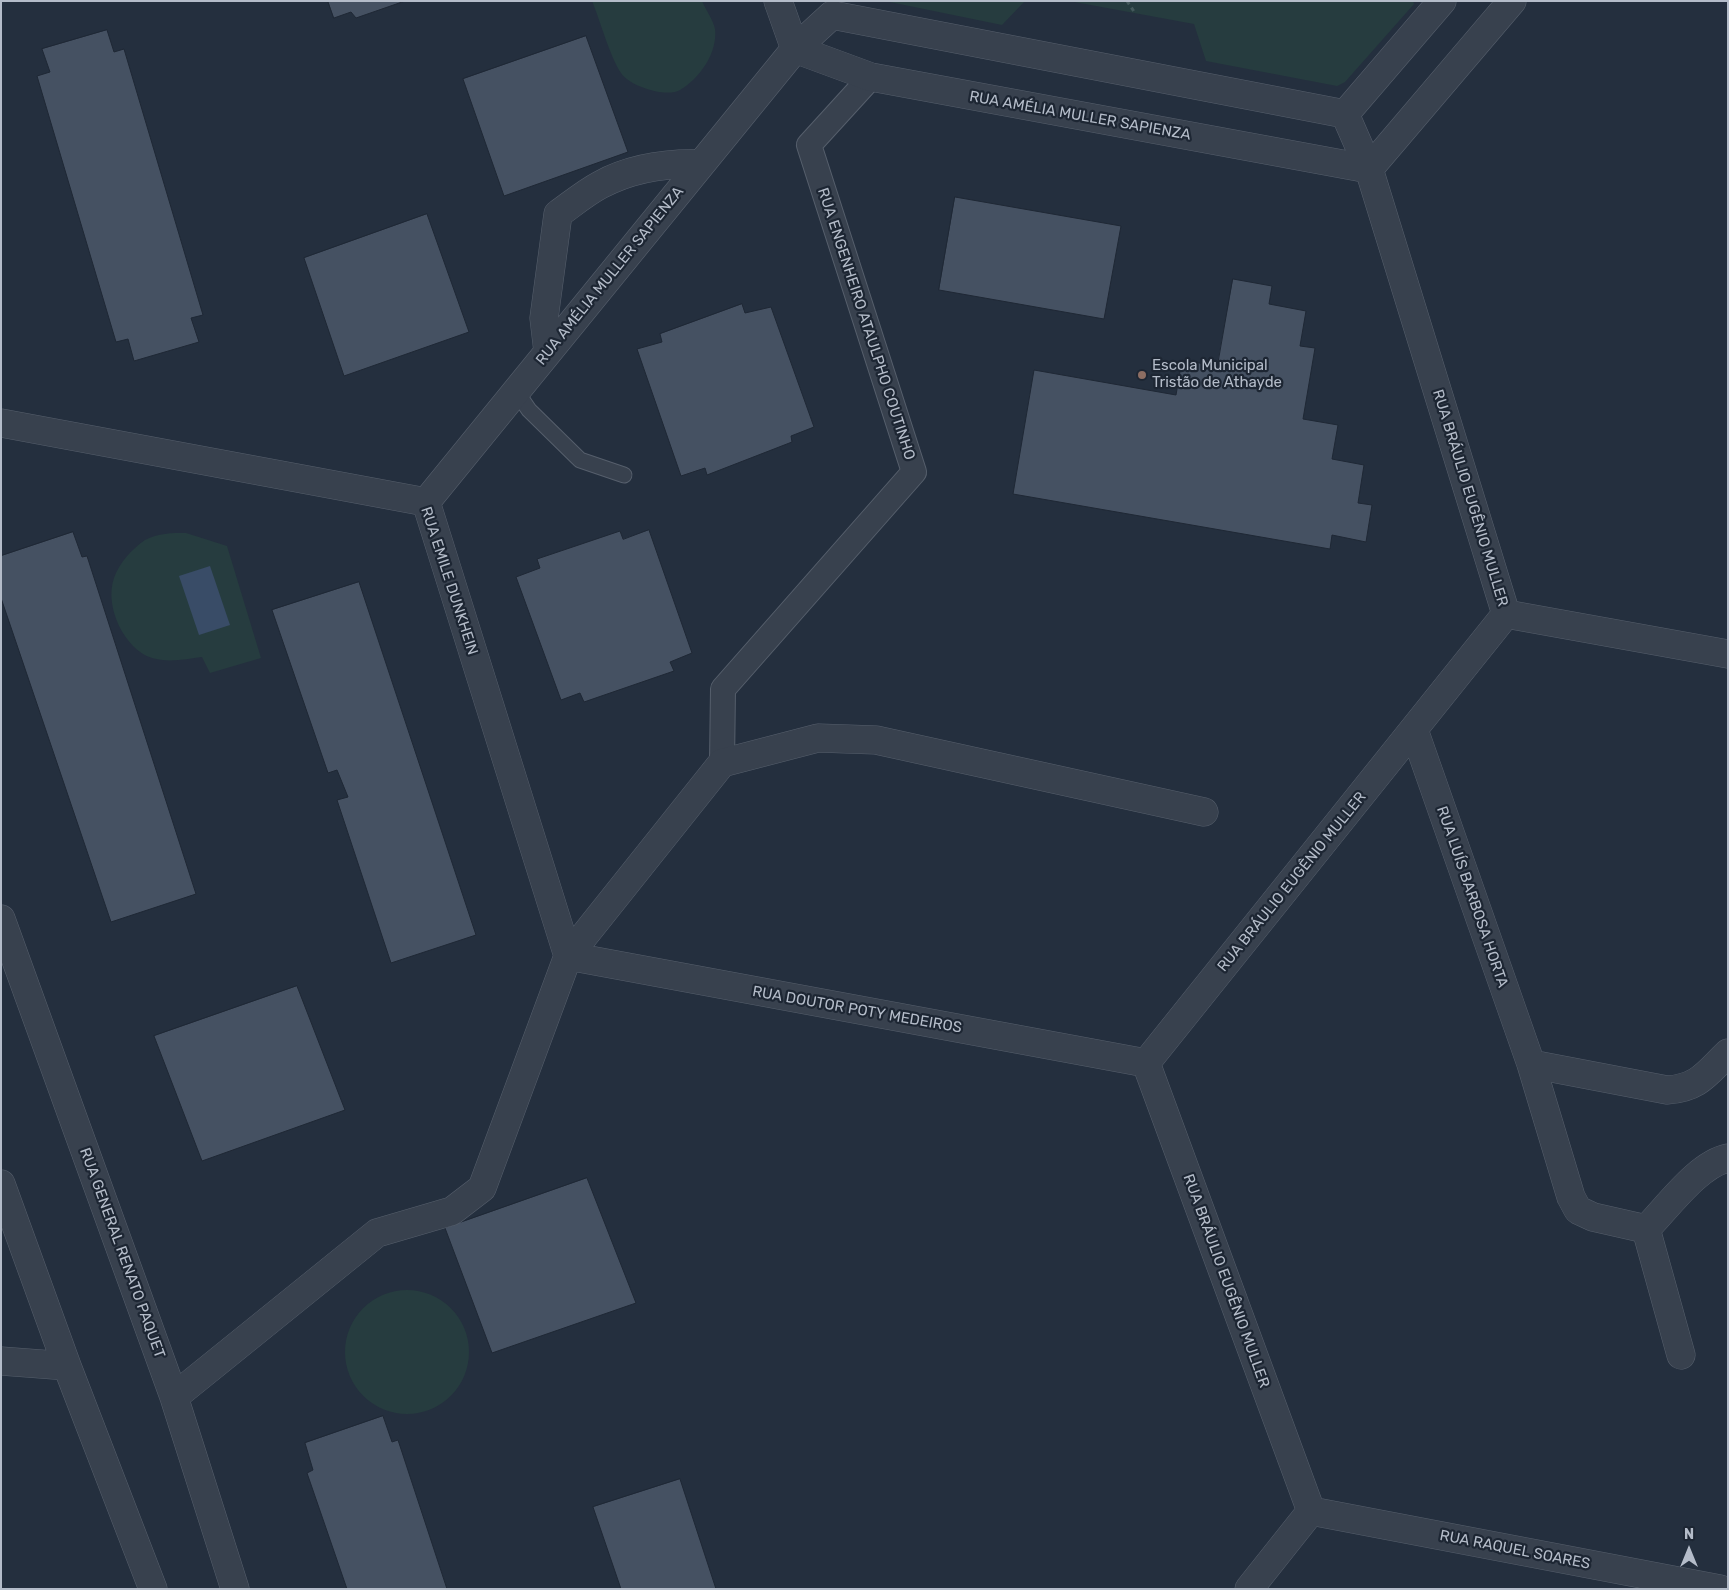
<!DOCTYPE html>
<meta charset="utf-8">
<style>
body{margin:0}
#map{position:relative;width:1729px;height:1590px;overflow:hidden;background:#242f3e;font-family:Rubik,sans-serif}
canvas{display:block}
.frame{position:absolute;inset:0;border:2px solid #b4bcc9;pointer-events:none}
.north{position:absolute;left:1664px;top:1525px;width:50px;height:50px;-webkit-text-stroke:4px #1d2633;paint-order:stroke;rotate:0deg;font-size:14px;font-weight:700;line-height:20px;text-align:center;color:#b4bcc9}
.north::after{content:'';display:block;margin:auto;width:18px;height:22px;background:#b4bcc9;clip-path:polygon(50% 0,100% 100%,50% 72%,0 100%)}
</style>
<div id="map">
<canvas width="1729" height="1590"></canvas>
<div class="frame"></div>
<div class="north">N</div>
</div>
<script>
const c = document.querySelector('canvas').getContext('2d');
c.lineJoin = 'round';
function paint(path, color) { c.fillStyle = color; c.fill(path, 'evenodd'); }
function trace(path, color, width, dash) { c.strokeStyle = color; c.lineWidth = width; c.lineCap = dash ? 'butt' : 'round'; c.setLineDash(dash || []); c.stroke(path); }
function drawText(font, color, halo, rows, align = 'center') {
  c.font = font + ' Rubik,sans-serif'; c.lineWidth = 4.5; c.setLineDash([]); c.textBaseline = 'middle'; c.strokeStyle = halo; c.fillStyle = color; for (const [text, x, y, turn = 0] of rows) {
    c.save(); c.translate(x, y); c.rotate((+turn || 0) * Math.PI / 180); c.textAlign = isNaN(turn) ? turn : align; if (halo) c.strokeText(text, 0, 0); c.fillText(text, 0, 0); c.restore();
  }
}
const green = new Path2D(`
 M 592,1 L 702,1 C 706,10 713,20 715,29 C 718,53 699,79 680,90 C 666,98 629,86 621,73 C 610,57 600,20 592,1 Z
 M 885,1 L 1025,1 L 1002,25 Z
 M 1069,1 L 1413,1 L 1414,4 L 1345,82 L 1337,86 L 1206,61 L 1194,24 Z
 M 186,533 L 227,546 L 261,658 L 210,673 L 202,657 C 187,659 168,663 152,658 C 124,649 104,606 114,578 C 119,563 132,549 145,540 C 158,533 172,533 186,533 Z
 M345 1352a62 62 0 1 1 124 0a62 62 0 1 1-124 0Z`);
const water = new Path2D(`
 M 210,566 L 230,625 L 199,635 L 179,576 Z`);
const building = new Path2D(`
 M 328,1 L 405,1 L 356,18 L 351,12 L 334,18 Z
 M 107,30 L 114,52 L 124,49 L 203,315 L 191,318 L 199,342 L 134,361 L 128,339 L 116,342 L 37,76 L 50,72 L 42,49 Z
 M 586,36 L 628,152 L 504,196 L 463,79 Z
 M 955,197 L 1121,226 L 1104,319 L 939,290 Z
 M 427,214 L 469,332 L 344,376 L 304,258 Z
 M 1233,279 L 1272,286 L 1269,304 L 1306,311 L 1300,346 L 1315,348 L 1303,419 L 1338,425 L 1332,459 L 1364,465 L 1358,503 L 1372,505 L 1366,542 L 1332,535 L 1330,549 L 1013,494 L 1034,370 L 1176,395 L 1182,360 L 1217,366 Z
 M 742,304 L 745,313 L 771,307 L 814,427 L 791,436 L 792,442 L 707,475 L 705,468 L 681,476 L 637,349 L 662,342 L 660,334 Z
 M 649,530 L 692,653 L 670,662 L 674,671 L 584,702 L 580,693 L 561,700 L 516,577 L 540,568 L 537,559 L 620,531 L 623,539 Z
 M 73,532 L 82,557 L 87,556 L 196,894 L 111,922 L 1,598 L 1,556 Z
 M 359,582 L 476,935 L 391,963 L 337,800 L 348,797 L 337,770 L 328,773 L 272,610 Z
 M 297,986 L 345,1110 L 202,1161 L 154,1036 Z
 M 587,1178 L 636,1303 L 492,1353 L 445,1228 Z
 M 383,1416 L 392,1442 L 398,1440 L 447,1589 L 347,1589 L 307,1473 L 313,1470 L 305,1443 Z
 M 680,1479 L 716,1589 L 621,1589 L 593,1507 Z`);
const path = new Path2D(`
 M 1127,1 L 1135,13`);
const service = new Path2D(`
 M 516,391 L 529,410 L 580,460 L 624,475`);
const pedestrian = new Path2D(`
 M 722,763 L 723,689 L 914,472 L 809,145 L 871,77`);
const minor = new Path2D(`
 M 778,1 L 795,49 L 871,77 L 1369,169 L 1512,1
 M 832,15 L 1345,114
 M 1345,114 L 1442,1
 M 548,352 L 544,318 L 558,214 C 572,204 585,193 600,185 C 631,168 667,163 701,164
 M 1,423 L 426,502 L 568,956
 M 426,502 L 795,49 L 832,15
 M 1506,614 L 1728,654
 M 1414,730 L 1531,1064 L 1571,1197 L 1578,1210 L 1593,1217 L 1646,1229
 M 1,919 L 174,1397 L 235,1589
 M 568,956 L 1146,1063
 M 1531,1064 L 1667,1090 C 1699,1088 1707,1073 1728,1053
 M 1,1184 L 67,1366 L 153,1589
 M 1646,1229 L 1681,1355
 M 1646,1229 C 1667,1208 1698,1164 1728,1158
 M 1,1361 L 67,1366
 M 174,1397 L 377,1233 L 452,1211 L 482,1188 L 568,956 L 722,763 L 818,738 L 876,740 L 1204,812
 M 1311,1511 L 1720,1589
 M 1249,1589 L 1311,1511 L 1146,1063 L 1506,614 L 1369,169 L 1345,114`);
const markers = [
 [1142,375,5,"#8d6e63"]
];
const streetNames = [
 ["RUA AMÉLIA MULLER SAPIENZA",1080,116,10],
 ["RUA AMÉLIA MULLER SAPIENZA",610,276,-51],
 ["RUA ENGENHEIRO ATAULPHO COUTINHO",866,324,72],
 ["RUA BRÁULIO EUGÊNIO MULLER",1470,498,73],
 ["RUA EMILE DUNKHEIN",449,581,72],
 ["RUA BRÁULIO EUGÊNIO MULLER",1292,882,-51],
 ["RUA LUÍS BARBOSA HORTA",1472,897,71],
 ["RUA DOUTOR POTY MEDEIROS",857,1010,10],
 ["RUA GENERAL RENATO PAQUET",122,1253,70],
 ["RUA BRÁULIO EUGÊNIO MULLER",1226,1281,70],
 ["RUA RAQUEL SOARES",1515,1550,11]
];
const poiNames = [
 ["Escola Municipal",1152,366],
 ["Tristão de Athayde",1152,383]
];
paint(green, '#263c3f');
paint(water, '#394c67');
paint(building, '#455162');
trace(building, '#1f2835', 1);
trace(service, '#565f6c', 17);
trace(pedestrian, '#565f6c', 26);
trace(minor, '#565f6c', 29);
trace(path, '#44595c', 3, [4, 4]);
trace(service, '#38414e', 15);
trace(pedestrian, '#38414e', 24);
trace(minor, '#38414e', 28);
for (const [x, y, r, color] of markers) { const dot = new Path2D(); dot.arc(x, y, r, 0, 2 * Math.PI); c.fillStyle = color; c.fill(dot); trace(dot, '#1d2633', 2); }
drawText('15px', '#b4bcc9', '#1d2633', streetNames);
drawText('15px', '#b4bcc9', '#1d2633', poiNames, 'left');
</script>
